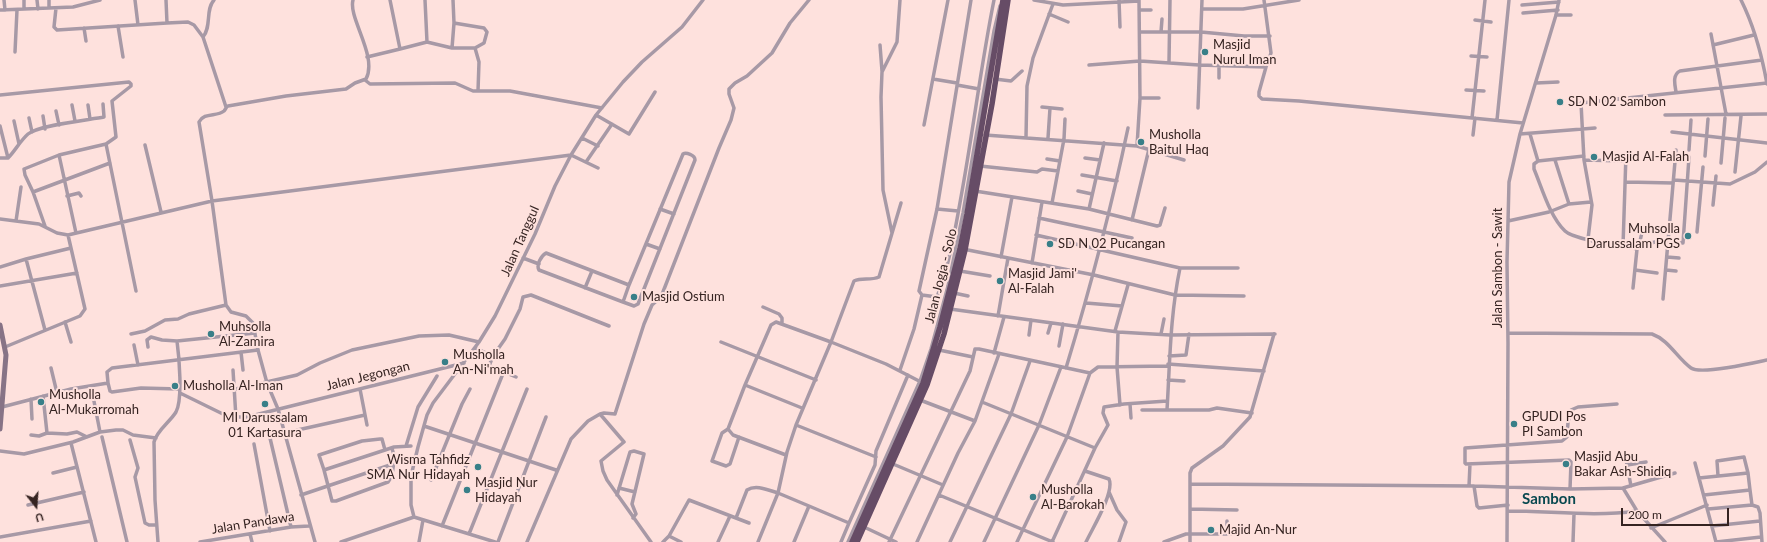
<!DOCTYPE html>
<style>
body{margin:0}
#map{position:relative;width:1767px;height:542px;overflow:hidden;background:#fee1dd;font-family:Lato,sans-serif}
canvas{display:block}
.north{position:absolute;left:16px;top:486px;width:40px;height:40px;-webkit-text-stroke:3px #fee1dd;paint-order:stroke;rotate:163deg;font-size:11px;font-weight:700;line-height:16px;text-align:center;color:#352321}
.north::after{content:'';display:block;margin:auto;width:14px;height:18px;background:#352321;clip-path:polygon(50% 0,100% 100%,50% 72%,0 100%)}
.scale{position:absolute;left:1621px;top:508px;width:108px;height:18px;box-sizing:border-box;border:2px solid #352321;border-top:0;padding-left:5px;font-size:12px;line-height:14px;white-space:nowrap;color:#352321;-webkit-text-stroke:3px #fee1dd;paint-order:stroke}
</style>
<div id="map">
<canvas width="1767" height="542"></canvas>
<div class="north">U</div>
<div class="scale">200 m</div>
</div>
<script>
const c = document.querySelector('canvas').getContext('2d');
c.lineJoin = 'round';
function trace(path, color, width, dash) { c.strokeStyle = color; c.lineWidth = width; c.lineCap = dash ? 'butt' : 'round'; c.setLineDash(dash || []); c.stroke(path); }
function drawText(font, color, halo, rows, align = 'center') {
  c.font = font + ' Lato,sans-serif'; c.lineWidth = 4; c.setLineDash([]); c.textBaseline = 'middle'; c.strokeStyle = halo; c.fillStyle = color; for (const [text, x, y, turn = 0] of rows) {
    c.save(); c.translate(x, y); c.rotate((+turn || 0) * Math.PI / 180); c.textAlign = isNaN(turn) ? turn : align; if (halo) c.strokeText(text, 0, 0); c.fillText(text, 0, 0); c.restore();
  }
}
const minor = new Path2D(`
 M 4,0 L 5,10
 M 24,0 L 24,9
 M 37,0 L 38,9
 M 49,0 L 49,8
 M 135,0 L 138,25
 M 166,0 L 167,23
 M 425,0 L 427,42
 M 453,0 L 454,23 L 452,48 L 475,48
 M 1034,0 L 1063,5 L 1139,1
 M 1119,0 L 1120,27
 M 1741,0 C 1754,26 1762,56 1767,84
 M 1522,5 L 1559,2
 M 56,8 L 54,27 L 57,30 L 167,23 L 188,22 L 194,25 L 203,37 L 226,107
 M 1202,9 L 1243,9 L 1299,0
 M 0,10 L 73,7 L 100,0
 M 1139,10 L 1151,10
 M 1523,13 L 1558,10
 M 1049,14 L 1068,22
 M 1556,15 L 1571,15
 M 1475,20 L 1491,22
 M 454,23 L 484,28 L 487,32 L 484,43 L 475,48 L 479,62 L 478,91
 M 118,26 L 123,57
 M 84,28 L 86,41
 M 1140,32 L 1201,32 L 1244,36 L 1270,36
 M 1161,32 L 1162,19
 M 1711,34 L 1726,114
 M 203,37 C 212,26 205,10 214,0
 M 880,45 L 882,71
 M 1713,45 L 1754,35
 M 400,49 L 427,42 L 452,48
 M 15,52 L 17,10
 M 1471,56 L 1487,57
 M 367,57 L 400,49 L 390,0
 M 1169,62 L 1170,0
 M 1089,65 L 1140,61 L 1199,65 L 1266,67 L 1271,53 L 1264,0
 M 1266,67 L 1259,92 L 1259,96 L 1262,99 L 1299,101 L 1523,123
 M 1219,78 L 1219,65
 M 933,79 L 957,83
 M 995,79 L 1011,81 L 1022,71
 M 365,80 L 370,84 L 455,83 L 473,91 L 510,91 L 602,108
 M 1536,83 L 1558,82
 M 957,85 L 979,89
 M 1466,90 L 1484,91
 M 1676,92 C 1675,85 1672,75 1680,71 L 1762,60
 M 0,95 L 129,82 L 131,84 L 131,86 L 112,101 L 116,137 L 106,144 L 59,155 L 24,169 L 25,175 L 33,192 L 45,226
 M 1140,98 L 1159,98
 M 72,105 L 75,121
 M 88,105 L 90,119
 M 1042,107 L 1062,109
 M 1198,108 L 1202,0
 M 56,111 L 59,125
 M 596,115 L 629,134 L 655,92
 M 1665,115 L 1767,114
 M 43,116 L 45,129
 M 29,118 L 32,132
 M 1472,118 L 1485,0
 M 1497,120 L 1509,0
 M 14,121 L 19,144
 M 924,125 L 948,0
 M 0,126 L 8,158 L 0,158
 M 1672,132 L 1767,143
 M 1520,134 L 1595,128
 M 1530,134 L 1538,161 L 1584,156
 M 985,135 L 1137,146 L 1184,160
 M 1473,135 L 1475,118
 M 1026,137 L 1027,86 L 1033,58 L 1053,4
 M 582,138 L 598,146
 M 1048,138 L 1050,108
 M 106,144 L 136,291
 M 145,145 L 161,212
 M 1137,146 L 1140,98 L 1139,0
 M 1689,150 L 1691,120
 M 59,155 L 76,233
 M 1705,156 L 1708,119
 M 8,158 C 15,151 20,141 28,134 C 39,125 88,120 104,117 L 103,104
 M 1085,158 L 1100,160
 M 1047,159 L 1060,161
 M 1555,160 L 1569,204
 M 1584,160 L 1625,161
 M 1538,161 L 1534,164 L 1534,169 C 1542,188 1550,217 1565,231 C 1574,240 1622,246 1637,249
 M 586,162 L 612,124
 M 1721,163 L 1725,118
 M 980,166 L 1037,172 L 1042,169 L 1058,171
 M 1735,172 L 1741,116
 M 1082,175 L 1117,181
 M 1674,180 L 1730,184 L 1755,172 L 1767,162
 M 1626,182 L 1673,183
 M 975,191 L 1089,209 L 1157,226 L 1160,225 L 1165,208
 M 1078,191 L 1092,194
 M 33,192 L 110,163
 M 67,196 L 79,193 L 81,196
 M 1052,203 L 1064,139 L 1065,119
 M 1713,205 L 1716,176
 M 660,209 L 674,214
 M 937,209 L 958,211
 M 1089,209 L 1104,143
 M 1039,218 L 1132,238
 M 0,219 L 39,224 L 57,233 L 68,235 L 212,201 L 571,155 L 598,168
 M 1132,220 L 1149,149
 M 16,221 L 21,187
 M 1508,221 L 1549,212 L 1569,204 L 1591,202
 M 1697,232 L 1703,167
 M 892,233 L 883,190 L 881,97 L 882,72 L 897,42 L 900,0
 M 1036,235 L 1180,268 L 1238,268
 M 1588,239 L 1592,205 L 1584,160 L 1581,103 L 1767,83
 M 646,244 L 660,249
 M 1623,246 L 1626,154
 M 1639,246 L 1655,242 L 1683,243 L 1689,157
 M 963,249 L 1094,275 L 1175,295 L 1244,296
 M 546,253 L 629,285 L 623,302 L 539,270 C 536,265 541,256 546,253 Z
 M 1001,257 L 1012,197
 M 1667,257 L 1679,258
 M 523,258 L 539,264
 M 26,259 L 45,330
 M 1032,263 L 1042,202
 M 0,267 L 26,259 L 71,248
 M 1635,270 L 1657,273
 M 1666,270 L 1676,271
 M 960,271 L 990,276
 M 0,286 L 77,273
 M 585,288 L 592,271
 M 1633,288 L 1637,249 L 1639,246 L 1642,232 L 1646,228
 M 954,293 L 968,296
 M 922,295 L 937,297 C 949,266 955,231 961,197 C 973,132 981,65 994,0
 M 1663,299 L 1676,150
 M 623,302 L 634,306 L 638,304 L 695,160 C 695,155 686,152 683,154 L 629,285
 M 1086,303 L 1122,306
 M 763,307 L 779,314 L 782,318 L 782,323
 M 950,309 L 1118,332 L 1170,335 L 1275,334
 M 998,316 L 1008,258
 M 65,322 L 71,342
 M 1115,331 L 1128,285
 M 1118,332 L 1117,367 L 1120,405
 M 1048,333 L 1051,323
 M 1508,333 L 1652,334 C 1669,340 1677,358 1691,368 C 1701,375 1753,363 1767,360
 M 131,334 L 145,331 L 165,320 L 178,319 L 189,314 L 226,305
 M 1161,334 L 1164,319
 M 1029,335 L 1031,320
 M 721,342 L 816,380
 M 134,345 L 138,365
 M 1059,346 L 1063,324
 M 5,347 L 80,316 L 85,309 L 68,235
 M 148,347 L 147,340 L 151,337 L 162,340 L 177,341 L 255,333
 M 475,348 L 493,356
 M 939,350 L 973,357
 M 241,352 L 243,370
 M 994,353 L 1004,317
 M 1169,356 L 1186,355 L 1189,334
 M 1168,364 L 1264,371
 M 51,368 L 57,393
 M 1066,368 C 1090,289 1111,209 1128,128
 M 233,370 L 236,418
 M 900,370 L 914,329 L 922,295 L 919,291 L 937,209 L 971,0
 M 516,377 L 489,366 L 493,356 L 505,339 L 520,309 L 523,297 L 531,295 L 609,326
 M 1168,380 L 1184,381
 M 108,383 L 110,391 L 112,392 L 141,388 L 179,389
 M 745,385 L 802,408
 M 91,386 L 100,432
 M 236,389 L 297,375 L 320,363 L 352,350 L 419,336 L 449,335 L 479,342
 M 360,389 L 367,425
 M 180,393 L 229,417 L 247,417 L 464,363
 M 43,396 L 47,433
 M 31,399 L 32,419
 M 920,400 L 975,421
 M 982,402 L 1095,448
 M 1130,404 L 1131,418
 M 2,407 L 71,389 L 108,383 L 107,372 L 112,368 L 258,350
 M 1142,410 L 1209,410 L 1217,408 L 1252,413
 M 1167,410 C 1170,361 1170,316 1180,268
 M 600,414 L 624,442 L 601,461 L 603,471 L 607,480 L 651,542
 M 424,426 L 556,470
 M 728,429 L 722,433 L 712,461 L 726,466 L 730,464 L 739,437
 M 284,433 L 365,415
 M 31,435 L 39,436 L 47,433 L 67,434 L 77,432 L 87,437
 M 102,437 L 127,542
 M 270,438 L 291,527
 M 130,440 L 138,468 L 135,477 L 145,523 L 149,525 L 156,525
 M 71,443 L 96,542
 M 254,444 L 270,531
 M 406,446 L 418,407 L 437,376
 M 392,448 C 395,456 394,475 388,482 L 336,501 L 332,501 L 324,470 L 385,450 L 394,447 L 411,446
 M 0,451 L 24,454 L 73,442 L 100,432 L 116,430 L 123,430 L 133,435 L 156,438
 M 786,455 L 733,435 L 728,429 L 745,385 L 771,325 L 776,322 L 831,342 L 854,281 C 862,277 870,281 879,277 L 901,203
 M 876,457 L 796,425 L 831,342 L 886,364 L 921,382
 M 1626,460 L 1631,486
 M 1695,463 L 1716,542 L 1761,537
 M 893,464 L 943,485
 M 1627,465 L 1646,462
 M 324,470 L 319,455 L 362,441 L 380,439 L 382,439 L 385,450
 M 1085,471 L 1109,479 C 1115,492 1092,529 1086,542
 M 53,473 L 77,467
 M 1718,476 L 1717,461 L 1744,457 L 1748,473
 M 1699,478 L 1748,473 L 1750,490 L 1704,495
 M 431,480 L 462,404 L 470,389
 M 1190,484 L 1474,486 L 1570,489 L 1623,488 L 1637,511 L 1665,542
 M 1469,486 L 1470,464
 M 1474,486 L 1477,506 L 1479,508 L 1508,505
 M 619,488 L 635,492
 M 1623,488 L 1675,473
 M 1570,489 L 1571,462 L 1569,460 L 1466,464 L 1465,463 L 1465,448 L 1562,441 L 1567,437 L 1568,422 L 1571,410 L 1578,407 L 1617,404
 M 1750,490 L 1752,505
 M 1109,492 L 1117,510 L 1126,522 L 1119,542
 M 301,495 L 393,464
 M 617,495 L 630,452 L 634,451 L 644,454 L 632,504 L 636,514 L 633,518
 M 939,495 L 1053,542
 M 28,505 L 84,492
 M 809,506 L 849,523 L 841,542
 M 1190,509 L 1237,510
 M 1708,509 L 1752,505 L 1758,507 L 1760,513 L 1762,542
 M 1508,511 C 1551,511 1594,517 1637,511
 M 414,517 L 411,505 L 411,476 L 418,447 L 427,415 L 433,403 L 479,342 L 495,316 L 535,234 L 555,186 L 571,155 L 596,115 L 623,82 L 642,62 L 682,27 L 703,0
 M 414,517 L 495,542
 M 736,518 L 747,490 C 756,484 768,490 778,493 L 758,542
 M 1227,521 L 1227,534
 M 849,523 L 875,465 L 876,451 L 908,375
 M 442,526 L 504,371
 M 1712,526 L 1760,521
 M 864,527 L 896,542
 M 1651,528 L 1707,505
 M 250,534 L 252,542
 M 469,534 L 527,389
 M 669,536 L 681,542
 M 0,537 L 91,521
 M 158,542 L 155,500 L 154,442 C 157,430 170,422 176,412 C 183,399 179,356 177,341
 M 200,542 L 291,527 L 309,526
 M 315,542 L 278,409 L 267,383 L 258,350 L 253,323 L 246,316 L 231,312 L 226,305 L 212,201 L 199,122 C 204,112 217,117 224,111 C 226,109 226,107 228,106 L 286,96 L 346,89 L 355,83 L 366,79 C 378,56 348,18 353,0
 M 341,542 L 414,517
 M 419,542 L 423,520
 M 498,542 L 546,417
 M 527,542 L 571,439 L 588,421 L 600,414 L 604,413 L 615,414 L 644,324 L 652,305 L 661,297 L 719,148 L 731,120 L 734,108 L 729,94 L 729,89 L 735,83 L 747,76 L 772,53 L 790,23 L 809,0
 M 663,542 L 669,536 L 689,500 L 749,523
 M 718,542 L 730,516
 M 794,542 L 809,506 L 778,493 L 787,452 L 796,425
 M 848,542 L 920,381 L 931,349 L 948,286 L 963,213 L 994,31 L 1000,6
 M 889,542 L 970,371 L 975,349 L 979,349 L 1090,373
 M 917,542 L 958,453 L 975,421 L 999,354
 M 950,542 L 1011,414 L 1030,361
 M 984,542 L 1039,425 L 1061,367
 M 1017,542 L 1067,437 L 1090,373 L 1098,367 L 1168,366
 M 1052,542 L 1095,448 L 1108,425 L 1103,413 L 1104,407 L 1124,404 L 1167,401
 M 1164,542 L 1186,534 L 1236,534
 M 1190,542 L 1190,473 L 1192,468 L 1223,446 L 1250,417 L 1274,334
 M 1507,542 L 1508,343 L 1507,262 L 1509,182 L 1520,134 L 1556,15 L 1559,0
 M 1573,542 L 1574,514`);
const secondary = new Path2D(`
 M 0,325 L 6,355 L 0,429`);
const trunk = new Path2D(`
 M 852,542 L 923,383 L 940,327 L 960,249 L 967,214 L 1003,0
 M 857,542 L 927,385 L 944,334 L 965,250 L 992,104 L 1008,0`);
const markers = [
 [1205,52,4,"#387f88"],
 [1560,102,4,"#387f88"],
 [1141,142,4,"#387f88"],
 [1594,157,4,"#387f88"],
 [1688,236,4,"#387f88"],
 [1050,244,4,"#387f88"],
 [1000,281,4,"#387f88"],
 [634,297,4,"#387f88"],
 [211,334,4,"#387f88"],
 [445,362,4,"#387f88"],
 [175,386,4,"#387f88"],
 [41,402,4,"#387f88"],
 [265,404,4,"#387f88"],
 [1514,424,4,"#387f88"],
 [1566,464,4,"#387f88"],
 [478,467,4,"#387f88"],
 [467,490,4,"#387f88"],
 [1033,497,4,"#387f88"],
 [1211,530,4,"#387f88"]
];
const poiNames = [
 ["Masjid",1213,45],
 ["Nurul Iman",1213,60],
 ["SD N 02 Sambon",1568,102],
 ["Musholla",1149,135],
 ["Baitul Haq",1149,150],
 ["Masjid Al-Falah",1602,157],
 ["Muhsolla",1680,229,"right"],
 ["Darussalam PGS",1680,244,"right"],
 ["SD N 02 Pucangan",1058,244],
 ["Masjid Jami'",1008,274],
 ["Al-Falah",1008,289],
 ["Masjid Ostium",642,297],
 ["Muhsolla",219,327],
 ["Al-Zamira",219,342],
 ["Musholla",453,355],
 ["An-Ni'mah",453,370],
 ["Musholla Al-Iman",183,386],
 ["Musholla",49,395],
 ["Al-Mukarromah",49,410],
 ["GPUDI Pos",1522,417],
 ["PI Sambon",1522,432],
 ["MI Darussalam",265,418,"center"],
 ["01 Kartasura",265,433,"center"],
 ["Masjid Abu",1574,457],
 ["Bakar Ash-Shidiq",1574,472],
 ["Wisma Tahfidz",470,460,"right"],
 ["SMA Nur Hidayah",470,475,"right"],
 ["Masjid Nur",475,483],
 ["Hidayah",475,498],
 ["Musholla",1041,490],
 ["Al-Barokah",1041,505],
 ["Majid An-Nur",1219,530]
];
const streetNames = [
 ["Jalan Tanggul",520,241,-66],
 ["Jalan Sambon - Sawit",1498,268,-90],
 ["Jalan Jogja - Solo",941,276,-76],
 ["Jalan Jegongan",368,376,-14],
 ["Jalan Pandawa",253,523,-9]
];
const quarterNames = [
 ["Sambon",1549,499]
];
trace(minor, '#a799a6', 3.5);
trace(secondary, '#877386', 5);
trace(trunk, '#664c66', 5.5);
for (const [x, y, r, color] of markers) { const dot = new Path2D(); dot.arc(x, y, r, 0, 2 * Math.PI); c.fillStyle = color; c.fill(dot); trace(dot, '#fee1dd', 1.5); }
drawText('13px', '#352321', '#fee1dd', poiNames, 'left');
drawText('13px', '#352321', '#fee1dd', streetNames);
drawText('bold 15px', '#08484f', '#fee1dd', quarterNames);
</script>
